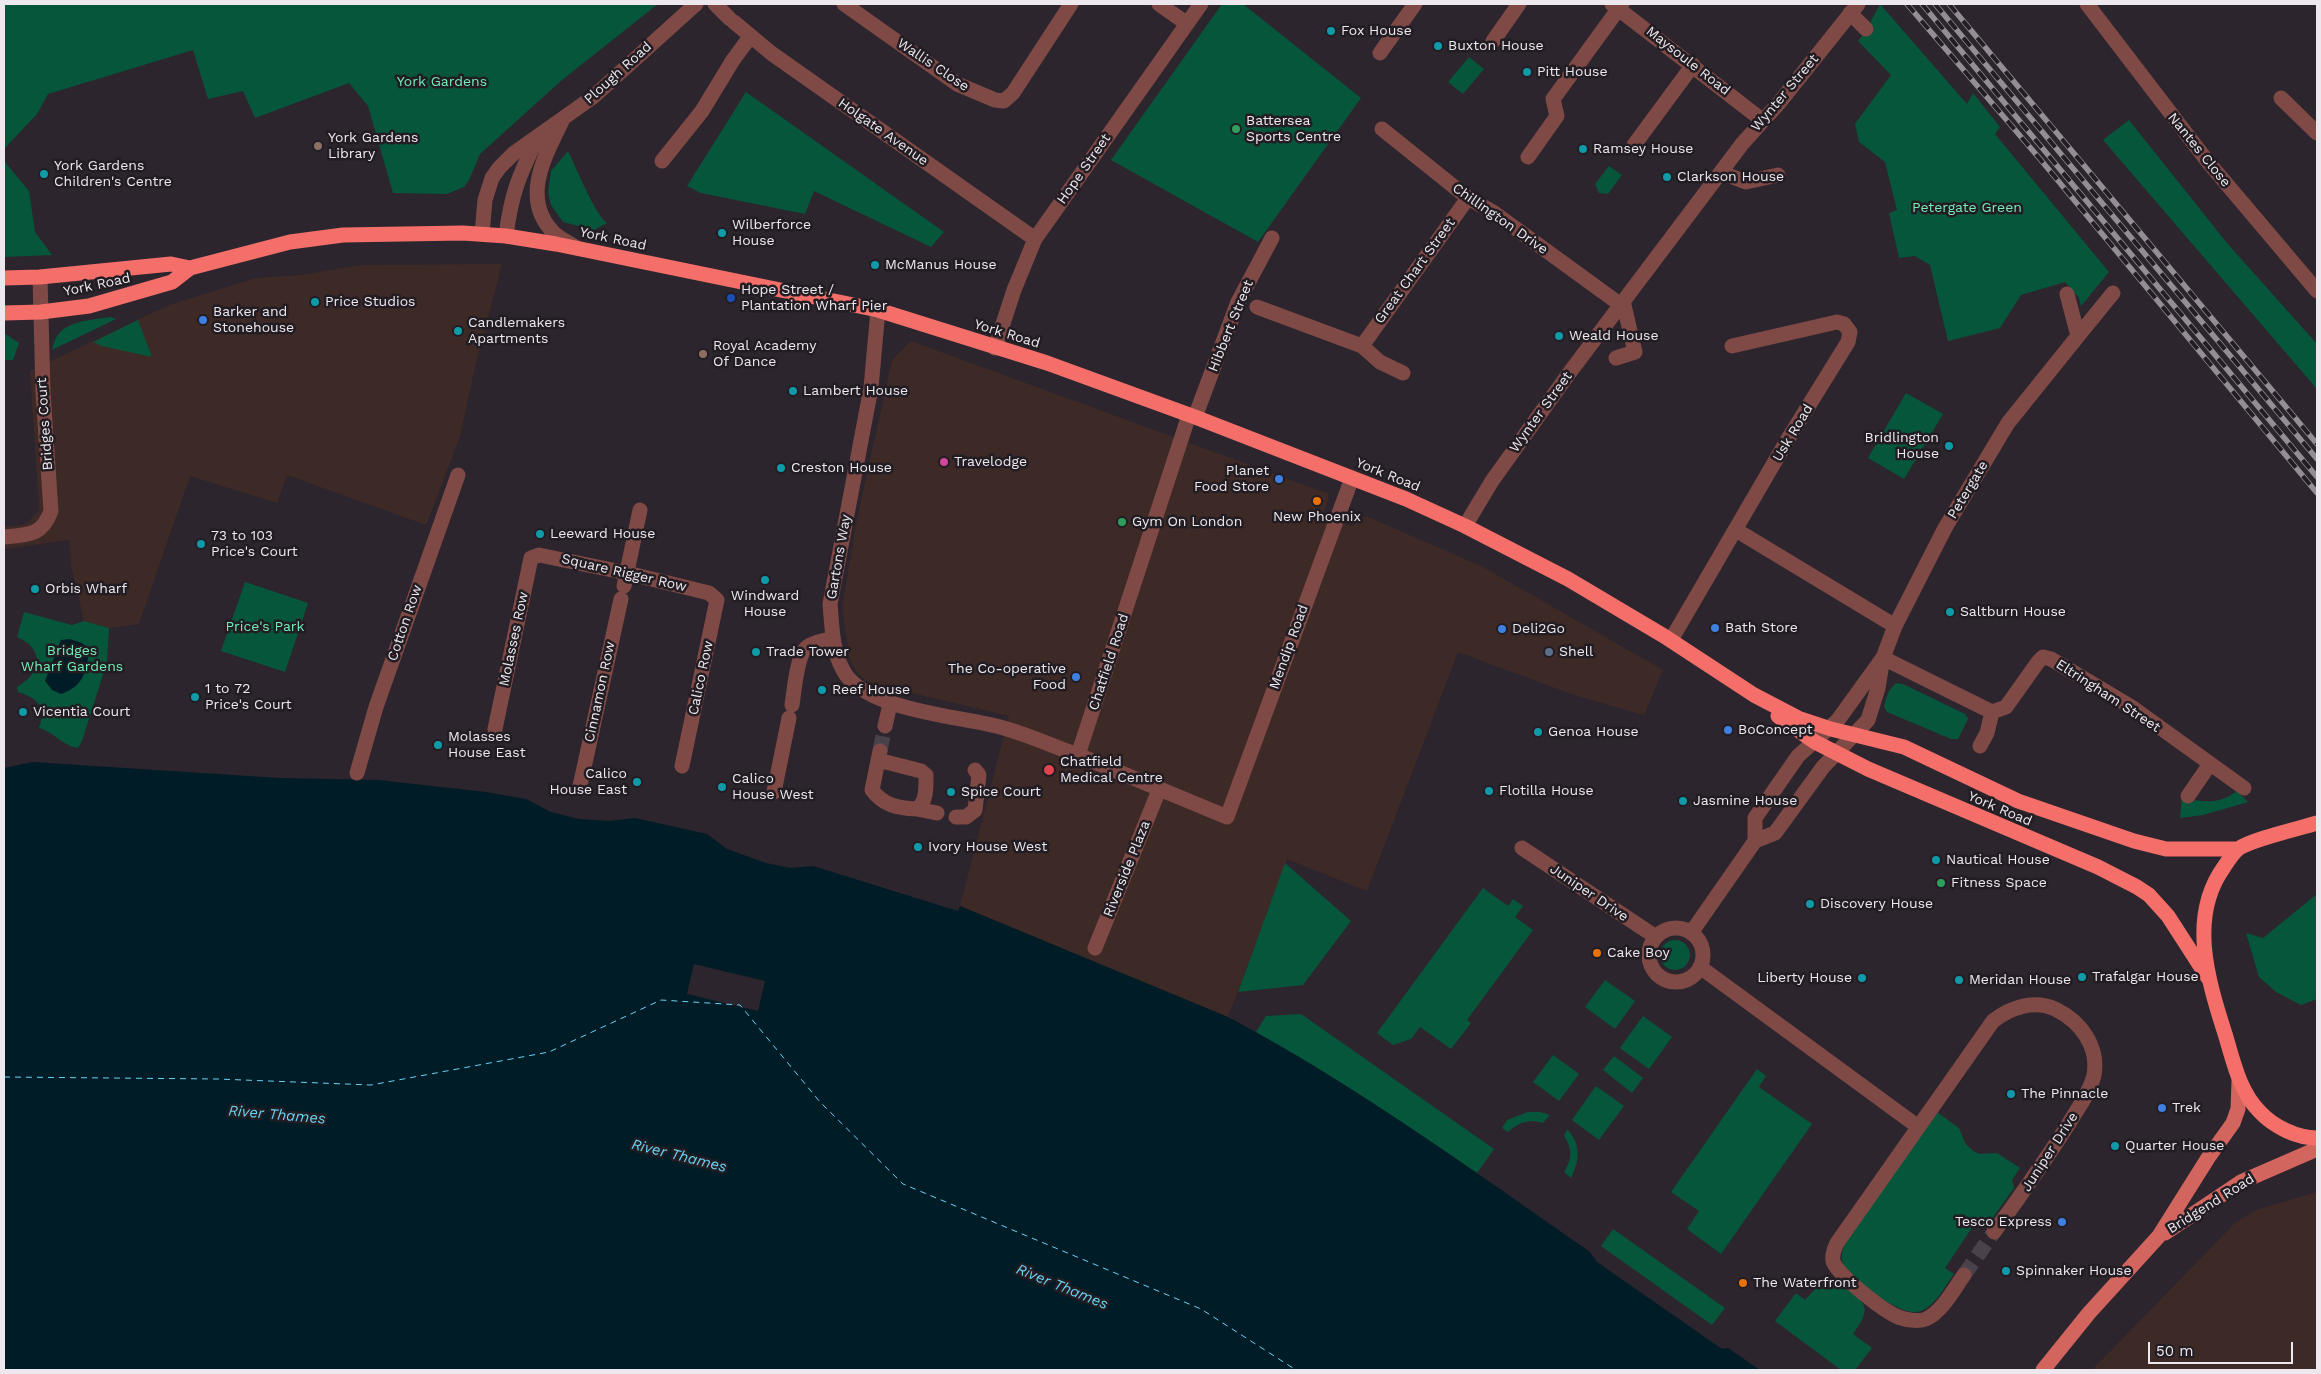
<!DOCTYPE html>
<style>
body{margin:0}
#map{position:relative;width:2321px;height:1374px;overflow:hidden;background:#2c252d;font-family:"Work Sans",sans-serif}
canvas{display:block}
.frame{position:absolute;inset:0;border:5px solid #ece8ed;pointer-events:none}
.scale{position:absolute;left:2148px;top:1342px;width:145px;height:22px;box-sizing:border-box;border:2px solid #ece8ed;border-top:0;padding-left:6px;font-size:15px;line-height:18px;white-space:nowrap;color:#ece8ed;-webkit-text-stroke:4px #221c23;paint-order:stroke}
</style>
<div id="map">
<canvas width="2321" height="1374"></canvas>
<div class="frame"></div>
<div class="scale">50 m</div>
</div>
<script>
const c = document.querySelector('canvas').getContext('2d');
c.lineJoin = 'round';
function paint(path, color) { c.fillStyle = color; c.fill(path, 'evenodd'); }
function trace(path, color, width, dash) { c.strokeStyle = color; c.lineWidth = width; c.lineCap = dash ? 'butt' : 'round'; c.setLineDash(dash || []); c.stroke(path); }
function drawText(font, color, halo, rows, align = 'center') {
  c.font = font + ' "Work Sans",sans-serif'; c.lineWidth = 5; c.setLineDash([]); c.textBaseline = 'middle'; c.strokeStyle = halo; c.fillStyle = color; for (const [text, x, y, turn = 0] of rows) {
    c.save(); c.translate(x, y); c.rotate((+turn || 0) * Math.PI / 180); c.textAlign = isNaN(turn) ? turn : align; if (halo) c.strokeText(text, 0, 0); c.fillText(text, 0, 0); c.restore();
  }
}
const commercial = new Path2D(`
 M 502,264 L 475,367 L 460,437 L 426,525 L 287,475 L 277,503 L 190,476 L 139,624 L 109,628 L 84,621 L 71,565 L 69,540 L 4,549 L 4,527 L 26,524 L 39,510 L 30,371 L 169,305 L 256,278 L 301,275 L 361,265 Z
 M 911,341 L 1329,494 L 1323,515 L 1351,526 L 1366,516 L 1483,567 L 1663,670 L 1644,715 L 1574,695 L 1458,652 L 1367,891 L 1287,859 L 1228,1017 L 960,906 L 1009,716 L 870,683 L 858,674 L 850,661 L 842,608 L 857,519 L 892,360 Z
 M 2317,1192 L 2317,1370 L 2092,1370 L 2235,1223 L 2256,1210 Z`);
const green = new Path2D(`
 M 4,4 L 658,4 L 562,80 L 480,154 L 469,180 L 464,187 L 447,194 L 393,193 L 368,106 L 349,83 L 255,118 L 243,91 L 208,99 L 193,50 L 48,94 L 37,114 L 4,149 Z
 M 1222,4 L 1243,4 L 1361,98 L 1258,242 L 1111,160 Z
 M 1880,4 L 1967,104 L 1973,93 L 2000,127 L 1995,134 L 2109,272 L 2081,306 L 2079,298 L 2065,282 L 2021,295 L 2000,328 L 1948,341 L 1930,265 L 1915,256 L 1899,258 L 1889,213 L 1897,210 L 1885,162 L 1859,142 L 1855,124 L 1891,75 L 1858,41 L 1871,24 L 1871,21 Z
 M 1469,57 L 1484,69 L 1463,94 L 1448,82 Z
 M 746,92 L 944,232 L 931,247 L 814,191 L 805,214 L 701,193 L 687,186 Z
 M 2129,120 L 2227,243 L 2317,344 L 2317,389 L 2103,140 Z
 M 568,151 C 576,167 595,215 607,223 L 594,230 L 563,222 L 551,205 L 548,192 L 551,171 Z
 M 4,161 L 29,191 L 35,232 L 52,255 L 4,257 Z
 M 1609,166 L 1622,175 L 1608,194 L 1599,193 L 1595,184 Z
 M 110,317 L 116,319 L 52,350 C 57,320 86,321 110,317 Z
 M 138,320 L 152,357 L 102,346 L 93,342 Z
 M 4,333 L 19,343 L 13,360 L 4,360 Z
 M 1906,393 L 1943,414 L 1904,479 L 1868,458 Z
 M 245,582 L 308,603 L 285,672 L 221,651 Z
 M 24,612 L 72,625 L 84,621 L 109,628 L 107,662 L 82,741 L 78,748 C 63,746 54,732 39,728 C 47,707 38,698 18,692 L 17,687 C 42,673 45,649 17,637 Z
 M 1896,683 L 1903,684 L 1965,714 L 1968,719 L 1958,739 L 1951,739 L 1887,712 L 1884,707 C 1886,697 1888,690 1896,683 Z
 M 2237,791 L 2248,802 L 2203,815 L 2180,818 L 2182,795 L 2193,802 L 2195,800 C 2211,803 2224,801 2237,791 Z
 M 1285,863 L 1351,921 L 1303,985 L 1238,992 Z
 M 1483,888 L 1508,906 L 1513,899 L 1523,906 L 1515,917 L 1533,930 L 1467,1020 L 1471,1023 L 1451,1049 L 1420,1027 L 1411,1039 L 1393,1045 L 1377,1033 Z
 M 2317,894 L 2317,999 L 2301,1005 L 2276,992 L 2259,977 L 2246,933 L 2263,938 Z
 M1660 955a15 15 0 1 1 30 0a15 15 0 1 1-30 0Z
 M 1605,980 L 1635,1001 L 1615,1029 L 1585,1007 Z
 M 1301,1014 L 1494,1149 L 1477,1173 L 1256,1032 L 1266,1016 Z
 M 1643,1016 L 1672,1037 L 1649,1069 L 1620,1048 Z
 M 1553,1055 L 1579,1074 L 1559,1101 L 1533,1082 Z
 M 1614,1056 L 1643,1078 L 1632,1093 L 1603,1070 Z
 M 1757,1069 L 1766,1076 L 1759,1087 L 1812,1124 L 1721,1254 L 1687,1229 L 1699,1211 L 1671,1192 Z
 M 1596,1086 L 1624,1106 L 1599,1140 L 1572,1120 Z
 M 1528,1112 L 1540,1112 L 1550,1115 L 1543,1123 C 1529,1119 1519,1122 1508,1132 L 1502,1128 L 1507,1120 Z
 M 1937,1112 L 1959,1128 L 1965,1143 L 1972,1150 L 1979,1154 L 1997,1153 L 2020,1168 L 2012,1180 L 2014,1188 L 1989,1223 L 1979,1217 L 1945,1268 L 1954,1274 C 1945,1286 1934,1309 1917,1312 C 1900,1315 1848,1279 1843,1264 C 1840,1256 1843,1249 1845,1241 Z
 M 1567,1129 C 1581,1144 1580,1160 1571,1178 L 1564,1172 C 1572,1159 1573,1149 1564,1136 Z
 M 1613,1229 L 1725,1308 L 1712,1325 L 1601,1246 Z
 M 1828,1283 C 1838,1283 1842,1286 1850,1291 C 1872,1306 1866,1315 1853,1334 L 1872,1348 L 1855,1370 L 1841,1370 L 1775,1321 L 1796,1293 L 1805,1300 L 1818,1286 Z`);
const water = new Path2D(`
 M 70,639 L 82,643 L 89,649 C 87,671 84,686 61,694 L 52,690 L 45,681 L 61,640 Z
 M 33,762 L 279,778 L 378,780 L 486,792 L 526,799 L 551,812 L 579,819 L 609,821 L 635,818 L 707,834 L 727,849 L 766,863 L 791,868 L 813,866 L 958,911 L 960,906 L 1228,1017 C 1355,1084 1472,1170 1590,1252 L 1597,1262 L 1722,1349 L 1728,1348 L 1760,1370 L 4,1370 L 4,768 Z`);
const pier = new Path2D(`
 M 694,964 L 765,981 L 758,1011 L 687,994 Z`);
const ferry = new Path2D(`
 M 4,1077 L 218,1079 L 371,1085 L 549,1052 L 661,1000 L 740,1005 L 820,1102 L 903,1184 L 1201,1309 L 1296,1370`);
const minorTunnel = new Path2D(`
 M 880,751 L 885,726
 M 1964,1275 L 1994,1232`);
const minor = new Path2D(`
 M 715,4 L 730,19
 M 844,4 L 957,84 L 995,100 L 1004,101 L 1013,93 L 1071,4
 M 1159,4 L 1186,23
 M 1612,4 L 1762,120
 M 2087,4 L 2208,162 L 2317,291
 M 1850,13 L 1866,29
 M 734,22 L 771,53 L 1035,239
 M 1493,41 L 1519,4
 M 1380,53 L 1415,4
 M 2281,98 L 2317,133
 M 562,121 C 545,156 520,199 554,233 C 560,239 570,243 577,248
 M 1382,129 L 1468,198 L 1493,212 L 1621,305
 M 1634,145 L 1693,65
 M 1528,157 L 1557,116 L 1553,99 L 1622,4
 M 662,161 L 702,111 L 733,60 L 750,37
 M 1722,173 L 1746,182 L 1778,175
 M 482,234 L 485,200 L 492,178 L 499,168 L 514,153 L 593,97 L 696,4
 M 506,236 C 511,195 519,175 537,139
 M 1257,307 L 1362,346 L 1380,362 L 1403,373
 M 878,310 L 871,388 L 830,604 C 832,626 832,650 843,670 C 863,710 959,716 1000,727 C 1027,734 1052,746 1078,755
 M 2078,336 L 2113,293
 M 1362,346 L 1468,198
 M 995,348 L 1014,290 L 1035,239 L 1201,4
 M 1616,358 L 1635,352 L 1623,301
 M 1189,415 L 1078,755 L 1227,817 L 1352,478
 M 1195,417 L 1238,302 L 1272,238
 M 1465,526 L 1492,481 L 1570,372 L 1742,144 L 1779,103 L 1858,4
 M 1736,530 L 1895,626
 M 4,537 C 28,535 42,536 51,511 L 43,392 L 40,277
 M 624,586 L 640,510
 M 1671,640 L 1788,439 L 1848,342 L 1850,332 L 1844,324 L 1837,322 L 1732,346
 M 1883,658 L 1992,712 L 2006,707 L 2038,662 L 2043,657 L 2051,659 L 2133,708 L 2244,788
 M 792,705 C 794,692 797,656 806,648 C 813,642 824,640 832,639
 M 885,726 L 890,704
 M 495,729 L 531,558 L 539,555 L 627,573 L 709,593 L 717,600 L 682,766
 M 1980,746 L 1987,733 L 1992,712
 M 878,760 L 921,771 L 926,775 C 926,786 927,802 917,809 C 898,808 884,806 872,790 L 880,751
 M 357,773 L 376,707 L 458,475
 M 580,786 L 621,599
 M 774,792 L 789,718
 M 2188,796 L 2210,764
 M 917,809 L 937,813
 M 956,817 L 966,817 L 975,810 L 979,775 L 975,770
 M 1755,841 L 1755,818 L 1798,756 L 1838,720 L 1882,659
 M 1522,848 L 1656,937
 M1649 955a27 27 0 1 1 54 0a27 27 0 1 1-54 0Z
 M 1691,933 L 1755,841 L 1775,833 L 1823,767 L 1868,720 L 1878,688 L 1883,658 L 1895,626 L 1945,528 L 2008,423 L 2078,336 L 2067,294
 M 1095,948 L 1159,790
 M 1700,967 L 1917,1126
 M 1964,1275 C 1954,1289 1942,1312 1926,1319 C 1919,1322 1904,1320 1896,1316 C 1883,1310 1837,1275 1833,1261 C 1832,1255 1834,1249 1837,1243 L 1993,1021 C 2011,1007 2035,999 2057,1010 C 2081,1022 2099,1047 2094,1075 C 2090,1093 2077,1109 2068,1125 C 2044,1162 2020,1197 1994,1232`);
const major = new Path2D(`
 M 2165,1233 L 2241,1182 L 2317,1149
 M 2043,1370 L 2089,1313 L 2159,1236 L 2208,1158 L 2233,1123 L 2238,1109 L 2239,1081`);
const highway = new Path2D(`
 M 4,278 L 40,277 L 171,264 L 190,268 L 290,242 L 343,235 L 463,233 L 506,236 L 556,244 L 878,310 L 1047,363 L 1195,417 L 1406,499 L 1465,526 L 1568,579 L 1664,636 L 1754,695 L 1798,718 L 1831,729 L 1904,747 L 2018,801 L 2134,841 L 2166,849 L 2238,849
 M 4,313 L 41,312 L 89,306 L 172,282 L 190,268
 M 1778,716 L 1815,742 L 1868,769 L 2098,867 L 2137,887 L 2149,895 L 2168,916 L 2208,978
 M 2317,823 C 2301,828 2249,840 2238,849 C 2233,853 2228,861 2224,867 C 2187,918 2209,983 2226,1037 C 2234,1064 2240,1092 2260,1112 C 2274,1127 2297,1138 2317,1138`);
const rail = new Path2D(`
 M 1907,4 L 2040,159 L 2317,493
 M 1922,4 L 2317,477
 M 1935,4 L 2317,459
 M 1949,4 L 2317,444`);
const markers = [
 [1331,31,5,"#0f9aa8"],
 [1438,46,5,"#0f9aa8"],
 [1527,72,5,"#0f9aa8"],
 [1236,129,5,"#2e9e5b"],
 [318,146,5,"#8d6e63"],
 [1583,149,5,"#0f9aa8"],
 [44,174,5,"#0f9aa8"],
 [1667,177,5,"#0f9aa8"],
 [722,233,5,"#0f9aa8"],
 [875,265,5,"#0f9aa8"],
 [731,298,5,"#1a4fb4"],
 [315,302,5,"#0f9aa8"],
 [203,320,5,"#3f7fe0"],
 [458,331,5,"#0f9aa8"],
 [1559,336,5,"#0f9aa8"],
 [703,354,5,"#8d6e63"],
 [793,391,5,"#0f9aa8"],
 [1949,446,5,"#0f9aa8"],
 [944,462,5,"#d1479c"],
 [781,468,5,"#0f9aa8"],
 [1279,479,5,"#3f7fe0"],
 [1317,501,5,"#e8710a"],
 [1122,522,5,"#2e9e5b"],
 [540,534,5,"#0f9aa8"],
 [201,544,5,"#0f9aa8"],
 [765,580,5,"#0f9aa8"],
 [35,589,5,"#0f9aa8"],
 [1950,612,5,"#0f9aa8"],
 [1715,628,5,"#3f7fe0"],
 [1502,629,5,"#3f7fe0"],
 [756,652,5,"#0f9aa8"],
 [1549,652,5,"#5c6f8a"],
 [1076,677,5,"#3f7fe0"],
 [822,690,5,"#0f9aa8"],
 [195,697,5,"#0f9aa8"],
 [23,712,5,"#0f9aa8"],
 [1728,730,5,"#3f7fe0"],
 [1538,732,5,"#0f9aa8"],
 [438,745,5,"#0f9aa8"],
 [1049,770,6,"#e0444e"],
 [637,782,5,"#0f9aa8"],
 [722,787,5,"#0f9aa8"],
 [1489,791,5,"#0f9aa8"],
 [951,792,5,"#0f9aa8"],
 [1683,801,5,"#0f9aa8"],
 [918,847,5,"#0f9aa8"],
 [1936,860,5,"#0f9aa8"],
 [1941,883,5,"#2e9e5b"],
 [1810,904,5,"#0f9aa8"],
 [1597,953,5,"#e8710a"],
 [2082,977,5,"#0f9aa8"],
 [1862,978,5,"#0f9aa8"],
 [1959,980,5,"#0f9aa8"],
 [2011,1094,5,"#0f9aa8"],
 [2162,1108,5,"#3f7fe0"],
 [2115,1146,5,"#0f9aa8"],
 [2062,1222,5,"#3f7fe0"],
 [2006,1271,5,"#0f9aa8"],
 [1743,1283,5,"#e8710a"]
];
const poiNames = [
 ["Fox House",1341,31],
 ["Buxton House",1448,46],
 ["Pitt House",1537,72],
 ["Battersea",1246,121],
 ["Sports Centre",1246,137],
 ["York Gardens",328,138],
 ["Library",328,154],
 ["Ramsey House",1593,149],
 ["York Gardens",54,166],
 ["Children's Centre",54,182],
 ["Clarkson House",1677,177],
 ["Wilberforce",732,225],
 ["House",732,241],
 ["McManus House",885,265],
 ["Hope Street /",741,290],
 ["Plantation Wharf Pier",741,306],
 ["Price Studios",325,302],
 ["Barker and",213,312],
 ["Stonehouse",213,328],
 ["Candlemakers",468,323],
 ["Apartments",468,339],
 ["Weald House",1569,336],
 ["Royal Academy",713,346],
 ["Of Dance",713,362],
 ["Lambert House",803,391],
 ["Bridlington",1939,438,"right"],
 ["House",1939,454,"right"],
 ["Travelodge",954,462],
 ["Creston House",791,468],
 ["Planet",1269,471,"right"],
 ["Food Store",1269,487,"right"],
 ["New Phoenix",1317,517,"center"],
 ["Gym On London",1132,522],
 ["Leeward House",550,534],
 ["73 to 103",211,536],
 ["Price's Court",211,552],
 ["Orbis Wharf",45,589],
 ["Windward",765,596,"center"],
 ["House",765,612,"center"],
 ["Saltburn House",1960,612],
 ["Bath Store",1725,628],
 ["Deli2Go",1512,629],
 ["Trade Tower",766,652],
 ["Shell",1559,652],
 ["The Co-operative",1066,669,"right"],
 ["Food",1066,685,"right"],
 ["1 to 72",205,689],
 ["Price's Court",205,705],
 ["Reef House",832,690],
 ["Vicentia Court",33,712],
 ["BoConcept",1738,730],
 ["Genoa House",1548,732],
 ["Molasses",448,737],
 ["House East",448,753],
 ["Chatfield",1060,762],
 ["Medical Centre",1060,778],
 ["Calico",627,774,"right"],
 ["House East",627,790,"right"],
 ["Calico",732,779],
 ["House West",732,795],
 ["Flotilla House",1499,791],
 ["Spice Court",961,792],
 ["Jasmine House",1693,801],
 ["Ivory House West",928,847],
 ["Nautical House",1946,860],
 ["Fitness Space",1951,883],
 ["Discovery House",1820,904],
 ["Cake Boy",1607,953],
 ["Trafalgar House",2092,977],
 ["Liberty House",1852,978,"right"],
 ["Meridan House",1969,980],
 ["The Pinnacle",2021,1094],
 ["Trek",2172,1108],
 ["Quarter House",2125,1146],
 ["Tesco Express",2052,1222,"right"],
 ["Spinnaker House",2016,1271],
 ["The Waterfront",1753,1283]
];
const streetNames = [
 ["Maysoule Road",1688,61,38],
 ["Wallis Close",933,65,34],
 ["Plough Road",618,73,-42],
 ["Wynter Street",1785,93,-50],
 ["Holgate Avenue",883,132,35],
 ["Nantes Close",2199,150,51],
 ["Hope Street",1084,169,-55],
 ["Chillington Drive",1500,219,35],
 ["York Road",613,239,12],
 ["Great Chart Street",1415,271,-54],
 ["York Road",97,285,-12],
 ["Hibbert Street",1231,326,-68],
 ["York Road",1007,334,17],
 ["Wynter Street",1541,412,-54],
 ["Bridges Court",45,424,-94],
 ["Usk Road",1793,433,-59],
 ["York Road",1388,475,22],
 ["Petergate",1968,490,-59],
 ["Gartons Way",839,557,-80],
 ["Square Rigger Row",624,573,13],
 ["Cotton Row",405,623,-71],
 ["Molasses Row",514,639,-78],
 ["Mendip Road",1289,647,-70],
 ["Chatfield Road",1109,662,-72],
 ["Calico Row",701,678,-78],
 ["Cinnamon Row",600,692,-78],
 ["Eltringham Street",2108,696,33],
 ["York Road",2000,809,23],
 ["Riverside Plaza",1127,869,-68],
 ["Juniper Drive",1589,893,34],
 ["Juniper Drive",2050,1152,-57],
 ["Bridgend Road",2211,1204,-32]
];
const parkNames = [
 ["York Gardens",442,82],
 ["Petergate Green",1967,208],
 ["Price's Park",265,627],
 ["Bridges",72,651],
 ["Wharf Gardens",72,667]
];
const waterNames = [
 ["River Thames",277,1115,5],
 ["River Thames",679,1156,14],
 ["River Thames",1062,1287,22]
];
paint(commercial, '#3d2a26');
paint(green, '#06563b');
paint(water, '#001c26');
paint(pier, '#2c252d');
trace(ferry, '#69d3f4', 1, [6, 5]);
trace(minorTunnel, '#49424a', 15, [15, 8]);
trace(minor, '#7f4945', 15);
trace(major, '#d3655f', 15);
trace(highway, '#f46f69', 15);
trace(rail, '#938d94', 5.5);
trace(rail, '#221c23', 4, [11]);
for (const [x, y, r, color] of markers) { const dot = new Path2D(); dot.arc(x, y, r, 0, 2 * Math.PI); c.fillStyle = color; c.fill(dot); trace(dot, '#221c23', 2); }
drawText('14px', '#ece8ed', '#221c23', poiNames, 'left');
drawText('14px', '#ece8ed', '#221c23', streetNames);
drawText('14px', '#73eeb8', '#221c23', parkNames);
drawText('italic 15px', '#69d3f4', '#221c23', waterNames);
</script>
